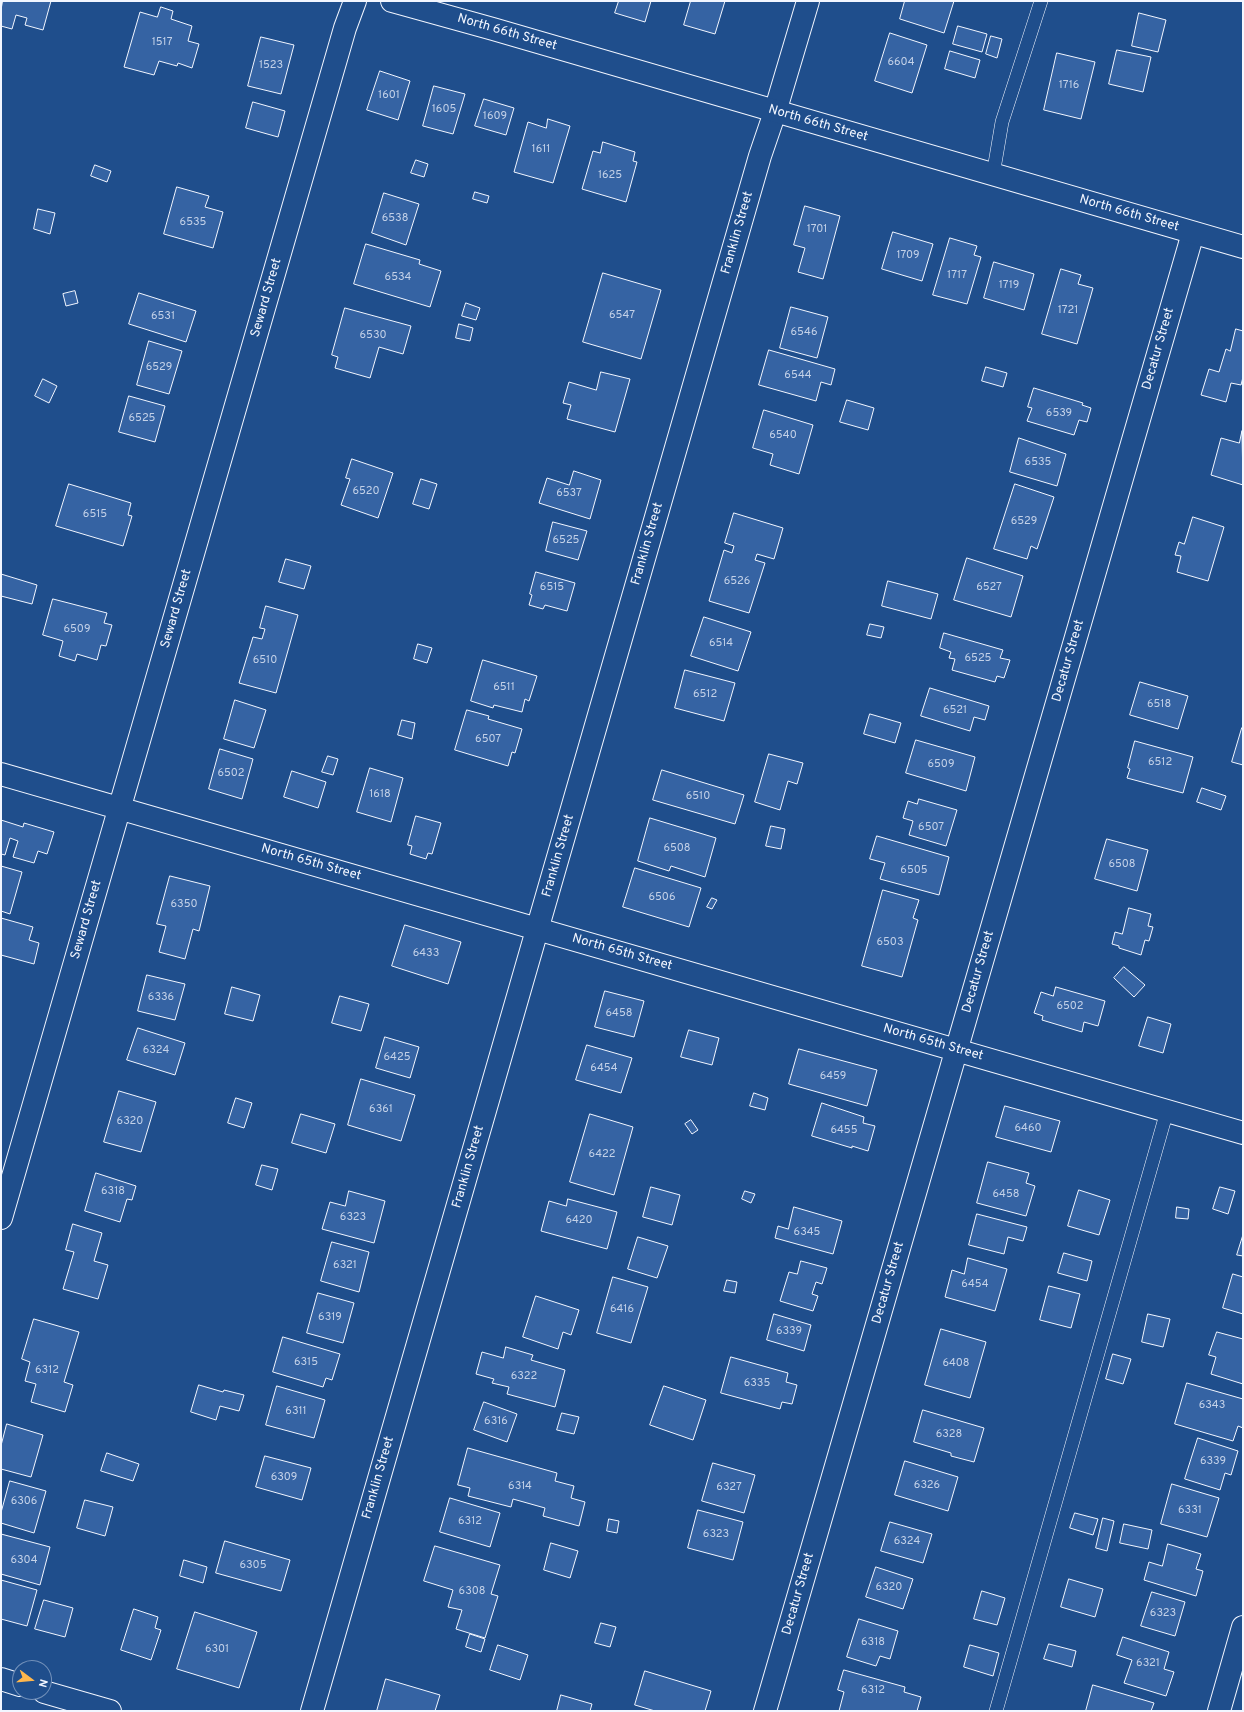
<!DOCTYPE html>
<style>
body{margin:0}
#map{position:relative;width:1244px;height:1712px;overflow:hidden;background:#1f4e8c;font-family:Overpass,sans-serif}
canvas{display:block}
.frame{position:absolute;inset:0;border:2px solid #f2f6ff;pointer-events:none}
.north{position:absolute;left:12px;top:1660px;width:40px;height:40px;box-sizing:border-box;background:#1f4e8c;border:1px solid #7391ba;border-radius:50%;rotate:106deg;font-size:11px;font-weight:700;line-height:16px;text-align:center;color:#f2f6ff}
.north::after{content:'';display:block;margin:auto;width:14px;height:18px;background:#ffb74d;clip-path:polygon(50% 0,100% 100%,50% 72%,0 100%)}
</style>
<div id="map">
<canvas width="1244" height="1712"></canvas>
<div class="frame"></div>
<div class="north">N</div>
</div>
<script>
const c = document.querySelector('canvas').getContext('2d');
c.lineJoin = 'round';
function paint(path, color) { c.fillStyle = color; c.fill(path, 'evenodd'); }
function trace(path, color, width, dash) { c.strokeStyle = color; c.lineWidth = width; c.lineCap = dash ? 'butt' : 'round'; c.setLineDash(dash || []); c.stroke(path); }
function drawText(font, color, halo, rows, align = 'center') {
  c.font = font + ' Overpass,sans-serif'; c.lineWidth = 3; c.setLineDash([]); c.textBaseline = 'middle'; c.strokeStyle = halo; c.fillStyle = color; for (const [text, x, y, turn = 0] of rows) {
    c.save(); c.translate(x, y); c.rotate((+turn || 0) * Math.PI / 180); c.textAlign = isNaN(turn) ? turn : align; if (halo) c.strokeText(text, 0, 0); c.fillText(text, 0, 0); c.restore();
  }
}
const building = new Path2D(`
 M 3,1 L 51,1 L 43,30 L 25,25 L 27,18 L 16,15 L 12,29 L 1,26 L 1,10 Z
 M 619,1 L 651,1 L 645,22 L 615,13 Z
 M 691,1 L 725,1 L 715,34 L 684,25 Z
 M 905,1 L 954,1 L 944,33 L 900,19 Z
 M 161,7 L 173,11 L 171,19 L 192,26 L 188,41 L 199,44 L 192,68 L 178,63 L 177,66 L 159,61 L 154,75 L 124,67 L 140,12 L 157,17 Z
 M 1139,13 L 1166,20 L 1158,52 L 1132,46 Z
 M 958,26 L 987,34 L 982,52 L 953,44 Z
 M 890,33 L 927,45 L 912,93 L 875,81 Z
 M 991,36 L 1002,39 L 997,58 L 986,54 Z
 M 261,37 L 294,45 L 281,94 L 248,86 Z
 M 1117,50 L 1151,57 L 1143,92 L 1109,84 Z
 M 950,51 L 980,60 L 975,78 L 945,69 Z
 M 1057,53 L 1095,62 L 1081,119 L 1044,110 Z
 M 380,71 L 410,81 L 398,120 L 367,110 Z
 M 434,86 L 465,94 L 453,134 L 423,126 Z
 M 484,99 L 514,108 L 506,135 L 475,126 Z
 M 253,102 L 285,111 L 278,137 L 246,128 Z
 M 548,119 L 570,126 L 553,183 L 514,172 L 528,122 L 546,128 Z
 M 603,142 L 635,152 L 633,161 L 637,162 L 626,202 L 582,189 L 593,151 L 600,153 Z
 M 416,160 L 428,164 L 424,177 L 411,173 Z
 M 95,165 L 111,171 L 107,182 L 91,176 Z
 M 177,187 L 209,196 L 205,207 L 223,212 L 213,248 L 164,234 Z
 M 475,192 L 489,196 L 487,203 L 473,199 Z
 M 384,193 L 419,204 L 406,245 L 372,233 Z
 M 805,206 L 840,216 L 823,279 L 798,272 L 805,248 L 794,245 Z
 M 38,209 L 55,213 L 50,234 L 34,229 Z
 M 893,232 L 933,244 L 922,281 L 882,269 Z
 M 950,238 L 977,246 L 974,255 L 981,257 L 967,304 L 933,295 Z
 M 366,244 L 420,260 L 419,264 L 441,271 L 430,307 L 354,284 Z
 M 994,262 L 1034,274 L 1024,310 L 984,298 Z
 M 1061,269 L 1081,275 L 1078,284 L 1093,288 L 1077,344 L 1042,334 Z
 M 603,273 L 661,290 L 641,359 L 583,342 Z
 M 75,291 L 78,303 L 66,306 L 63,294 Z
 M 139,293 L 196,311 L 186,342 L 129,324 Z
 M 466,303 L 480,308 L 476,320 L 462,316 Z
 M 791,307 L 828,317 L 817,358 L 780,348 Z
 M 345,308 L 411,326 L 403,354 L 379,347 L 370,378 L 335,368 L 338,357 L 332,355 Z
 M 459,324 L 473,328 L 470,341 L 456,338 Z
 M 1236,329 L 1243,331 L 1243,377 L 1241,385 L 1231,383 L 1226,402 L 1201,395 L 1209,369 L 1219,372 L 1226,349 L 1230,351 Z
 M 149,341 L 182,351 L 169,394 L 137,385 Z
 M 769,350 L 835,369 L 831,385 L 821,382 L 816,401 L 759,385 Z
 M 986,367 L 1007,373 L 1003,387 L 982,381 Z
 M 601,372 L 630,379 L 615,432 L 567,419 L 571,405 L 563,403 L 569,382 L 596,390 Z
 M 43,379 L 57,386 L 49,403 L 35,396 Z
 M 1034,388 L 1083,403 L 1082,405 L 1091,408 L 1087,422 L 1079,420 L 1074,435 L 1027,421 L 1032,408 L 1028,407 Z
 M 129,396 L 165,406 L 155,442 L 119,432 Z
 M 847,400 L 874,408 L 868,430 L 840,422 Z
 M 764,410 L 813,425 L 799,474 L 770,465 L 773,454 L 753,448 Z
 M 1242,431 L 1243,485 L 1211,475 L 1221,438 L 1239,443 Z
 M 1019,438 L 1066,454 L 1057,486 L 1010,472 Z
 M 352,459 L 393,473 L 378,518 L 341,505 L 350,479 L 346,478 Z
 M 574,471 L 601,480 L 590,519 L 539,503 L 547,478 L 569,485 Z
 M 421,479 L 437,484 L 429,509 L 413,504 Z
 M 69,484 L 131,503 L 128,515 L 132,516 L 123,546 L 56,526 Z
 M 1015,484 L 1054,497 L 1037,549 L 1031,546 L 1027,559 L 994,549 Z
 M 734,513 L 783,528 L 774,559 L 757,554 L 755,560 L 765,563 L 749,613 L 709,601 L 724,550 L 732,553 L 734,546 L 725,543 Z
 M 1193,517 L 1224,527 L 1208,581 L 1177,572 L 1181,556 L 1175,555 L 1179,542 L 1184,544 Z
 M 553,522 L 587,531 L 578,560 L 546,551 Z
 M 967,558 L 1023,576 L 1011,617 L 954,600 Z
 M 286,559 L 311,566 L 304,589 L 279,582 Z
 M 536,572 L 575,583 L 567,611 L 545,605 L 543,609 L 529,605 L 532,595 L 530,594 Z
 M 1,574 L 37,585 L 32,604 L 1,596 Z
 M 888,581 L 938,594 L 931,619 L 882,606 Z
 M 53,599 L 107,613 L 104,623 L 112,625 L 106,646 L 101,645 L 97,660 L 77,654 L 75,661 L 59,656 L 63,641 L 43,635 Z
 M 266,606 L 298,615 L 276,693 L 239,683 L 253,637 L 262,639 L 265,629 L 260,628 Z
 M 704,617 L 751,632 L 738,671 L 691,656 Z
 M 870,624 L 884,627 L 881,638 L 867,635 Z
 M 944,633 L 1003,650 L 1000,658 L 1010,660 L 1004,678 L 997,676 L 995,682 L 952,670 L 955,659 L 949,658 L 951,652 L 940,648 Z
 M 418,644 L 432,648 L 427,663 L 414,659 Z
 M 483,660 L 537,676 L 529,701 L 525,699 L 522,712 L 494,705 L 493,708 L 471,701 Z
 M 685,670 L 735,683 L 724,721 L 675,708 Z
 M 1140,682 L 1188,696 L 1178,729 L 1130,715 Z
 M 930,688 L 989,706 L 985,720 L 974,717 L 970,731 L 921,716 Z
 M 235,700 L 266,710 L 254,748 L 224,739 Z
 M 467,710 L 489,716 L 488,719 L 522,729 L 515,753 L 512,752 L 508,766 L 455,750 Z
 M 870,714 L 901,723 L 895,743 L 864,734 Z
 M 402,720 L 415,723 L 412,739 L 398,735 Z
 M 1242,728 L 1243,729 L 1243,765 L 1232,762 Z
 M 916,740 L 975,757 L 966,791 L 906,773 Z
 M 1135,741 L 1193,757 L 1183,793 L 1127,778 L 1130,769 L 1128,768 Z
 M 220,749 L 253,759 L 242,799 L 209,789 Z
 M 769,754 L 803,763 L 797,784 L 788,781 L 780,810 L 755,802 Z
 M 328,756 L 338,759 L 333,775 L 322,772 Z
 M 370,768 L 403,778 L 391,822 L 357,812 Z
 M 662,770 L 744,795 L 735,824 L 653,800 Z
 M 292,771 L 326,782 L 318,808 L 284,797 Z
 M 1202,788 L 1226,796 L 1221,810 L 1197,802 Z
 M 919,799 L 957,810 L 946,846 L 909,835 L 913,821 L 903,818 L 908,801 L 917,804 Z
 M 416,816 L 441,823 L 432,854 L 428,853 L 426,859 L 410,854 L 412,846 L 408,845 Z
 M 650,818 L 716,838 L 705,877 L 671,866 L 669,871 L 638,861 Z
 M 1,820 L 23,827 L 24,823 L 54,832 L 47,854 L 38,851 L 34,863 L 13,857 L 18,841 L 10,838 L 5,855 L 1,854 Z
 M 771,826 L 785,829 L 781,849 L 766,846 Z
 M 877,836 L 949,857 L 939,895 L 880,879 L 885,863 L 870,859 Z
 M 1107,839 L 1148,850 L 1137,891 L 1095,879 Z
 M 1,866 L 22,872 L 10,914 L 1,911 Z
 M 635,868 L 701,888 L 689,927 L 623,907 Z
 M 170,876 L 210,886 L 199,931 L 193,929 L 185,959 L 159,952 L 166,926 L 157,924 Z
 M 883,890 L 919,900 L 913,918 L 918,920 L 902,977 L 862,966 Z
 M 712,898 L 717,900 L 712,909 L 707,907 Z
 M 1129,908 L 1151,914 L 1148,926 L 1153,927 L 1149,941 L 1145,940 L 1141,955 L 1119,948 L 1119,946 L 1112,944 L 1115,932 L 1122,934 Z
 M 1,918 L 33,927 L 29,940 L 39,943 L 34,964 L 1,955 Z
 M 405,925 L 461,942 L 448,984 L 392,966 Z
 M 1124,967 L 1145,985 L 1134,997 L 1114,978 Z
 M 147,975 L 185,984 L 175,1020 L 138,1011 Z
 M 232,987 L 260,995 L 253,1021 L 225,1014 Z
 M 1056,987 L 1105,1001 L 1098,1026 L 1084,1022 L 1082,1032 L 1042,1020 L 1043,1016 L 1034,1013 L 1041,992 L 1053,996 Z
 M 605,991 L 644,1001 L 634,1037 L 595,1027 Z
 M 340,996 L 369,1004 L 361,1031 L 332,1023 Z
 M 1148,1017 L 1171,1024 L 1163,1053 L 1139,1046 Z
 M 138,1028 L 185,1043 L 175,1075 L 127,1060 Z
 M 689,1030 L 719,1038 L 712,1065 L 681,1057 Z
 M 385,1037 L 419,1047 L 410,1078 L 376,1068 Z
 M 587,1045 L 632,1058 L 621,1093 L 576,1080 Z
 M 799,1049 L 877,1070 L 867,1106 L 789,1084 Z
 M 361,1079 L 415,1095 L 401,1141 L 348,1125 Z
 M 119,1091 L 156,1102 L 141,1152 L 104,1142 Z
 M 754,1093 L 768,1098 L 765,1110 L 750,1106 Z
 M 236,1098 L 252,1103 L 244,1128 L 228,1123 Z
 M 822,1103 L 864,1117 L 863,1123 L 875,1126 L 868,1151 L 852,1146 L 852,1148 L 812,1136 Z
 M 1005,1106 L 1060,1121 L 1051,1152 L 996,1137 Z
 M 301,1114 L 335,1124 L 326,1153 L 292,1143 Z
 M 590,1114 L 633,1127 L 614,1195 L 570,1182 Z
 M 691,1120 L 698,1130 L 692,1134 L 685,1124 Z
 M 988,1162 L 1029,1173 L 1026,1183 L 1035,1186 L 1026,1216 L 977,1203 Z
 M 262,1165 L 278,1169 L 272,1190 L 256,1185 Z
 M 96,1173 L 136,1186 L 132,1200 L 127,1199 L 120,1222 L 85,1211 Z
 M 651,1187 L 680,1195 L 672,1225 L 643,1217 Z
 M 1220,1187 L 1235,1191 L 1228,1214 L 1213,1209 Z
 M 1079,1190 L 1110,1200 L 1099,1235 L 1068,1226 Z
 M 349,1191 L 385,1201 L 374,1243 L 322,1229 L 330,1202 L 345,1206 Z
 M 745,1191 L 755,1194 L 751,1203 L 742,1199 Z
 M 568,1199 L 617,1212 L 607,1249 L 541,1231 L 549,1201 L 566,1206 Z
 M 794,1207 L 842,1221 L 833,1254 L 775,1238 L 778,1226 L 788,1229 Z
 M 1177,1207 L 1189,1209 L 1188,1219 L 1176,1218 Z
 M 977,1214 L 1027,1227 L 1023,1241 L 1008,1237 L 1004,1254 L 969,1245 Z
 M 73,1224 L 102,1233 L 94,1261 L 108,1265 L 98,1299 L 63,1289 L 74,1252 L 66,1250 Z
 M 1243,1235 L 1243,1256 L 1237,1255 Z
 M 638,1237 L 668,1246 L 657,1278 L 628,1269 Z
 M 332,1242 L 369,1252 L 359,1292 L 321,1281 Z
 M 1064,1253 L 1092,1261 L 1087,1281 L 1058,1273 Z
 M 968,1258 L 1007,1269 L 995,1311 L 945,1297 L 952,1270 L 964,1274 Z
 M 801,1261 L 827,1268 L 822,1284 L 816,1282 L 812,1294 L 818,1296 L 813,1311 L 780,1301 L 789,1272 L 797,1274 Z
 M 1233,1274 L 1243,1277 L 1243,1314 L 1223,1308 Z
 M 613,1277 L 648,1287 L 631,1343 L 597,1333 Z
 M 727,1280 L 737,1282 L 735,1293 L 724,1291 Z
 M 1049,1286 L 1080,1294 L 1071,1328 L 1040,1320 Z
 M 318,1293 L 354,1303 L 343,1343 L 307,1333 Z
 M 536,1296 L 579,1310 L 571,1335 L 563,1332 L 558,1349 L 523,1337 Z
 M 774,1314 L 811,1325 L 804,1351 L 767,1340 Z
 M 1148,1314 L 1170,1319 L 1163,1347 L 1142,1342 Z
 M 34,1319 L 79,1332 L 64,1382 L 73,1385 L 65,1412 L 31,1402 L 36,1384 L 25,1381 L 30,1362 L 22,1359 Z
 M 941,1329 L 986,1342 L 970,1398 L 925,1385 Z
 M 1217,1332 L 1243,1339 L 1243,1384 L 1211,1374 L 1216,1357 L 1209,1355 Z
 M 283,1337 L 340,1354 L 332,1380 L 326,1378 L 323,1387 L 273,1372 Z
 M 506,1347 L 533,1355 L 531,1360 L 565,1370 L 555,1407 L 507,1394 L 509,1387 L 492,1383 L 494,1379 L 476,1374 L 482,1352 L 503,1358 Z
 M 1113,1354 L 1131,1359 L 1123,1384 L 1106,1379 Z
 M 731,1357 L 788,1373 L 786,1382 L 797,1385 L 792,1404 L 782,1402 L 780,1409 L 721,1393 Z
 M 1187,1383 L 1243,1399 L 1243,1428 L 1238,1426 L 1233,1441 L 1175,1424 Z
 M 199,1385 L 223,1392 L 224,1390 L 244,1395 L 239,1411 L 220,1406 L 216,1420 L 191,1412 Z
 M 277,1386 L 325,1400 L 314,1438 L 266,1425 Z
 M 664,1386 L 706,1400 L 693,1440 L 650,1425 Z
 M 484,1402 L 517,1414 L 507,1442 L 474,1430 Z
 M 923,1410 L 984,1428 L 974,1462 L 951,1456 L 951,1453 L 914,1442 Z
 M 562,1413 L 579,1417 L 574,1434 L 557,1430 Z
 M 7,1424 L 43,1435 L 31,1477 L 1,1469 L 1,1446 Z
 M 1198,1438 L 1238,1451 L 1231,1475 L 1225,1473 L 1220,1490 L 1185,1479 Z
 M 468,1448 L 557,1473 L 555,1481 L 574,1486 L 571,1498 L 585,1502 L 579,1526 L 543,1516 L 545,1508 L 513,1499 L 511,1507 L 468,1496 L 470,1488 L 458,1485 Z
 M 107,1453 L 139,1464 L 133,1481 L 101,1471 Z
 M 265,1456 L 311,1468 L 302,1500 L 256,1487 Z
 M 905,1461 L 958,1477 L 948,1511 L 895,1495 Z
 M 713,1463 L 755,1475 L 744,1513 L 702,1501 Z
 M 10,1481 L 46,1491 L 34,1533 L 1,1523 L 1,1513 Z
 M 1172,1484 L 1219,1498 L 1207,1537 L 1161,1524 Z
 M 450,1498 L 500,1513 L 490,1547 L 440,1532 Z
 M 85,1500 L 113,1507 L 105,1536 L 77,1528 Z
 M 698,1510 L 743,1522 L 733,1560 L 688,1548 Z
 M 1075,1513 L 1098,1519 L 1093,1535 L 1070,1528 Z
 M 1103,1518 L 1114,1521 L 1107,1551 L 1096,1548 Z
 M 609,1519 L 619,1521 L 617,1533 L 607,1531 Z
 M 890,1522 L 932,1534 L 923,1563 L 881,1551 Z
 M 1124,1524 L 1152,1530 L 1148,1549 L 1120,1543 Z
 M 1,1534 L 50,1547 L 40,1585 L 1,1574 Z
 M 225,1541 L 290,1560 L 281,1591 L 216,1573 Z
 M 551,1543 L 578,1551 L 570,1578 L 544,1570 Z
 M 1168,1544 L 1201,1554 L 1196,1569 L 1203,1571 L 1196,1596 L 1144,1580 L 1149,1562 L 1162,1566 Z
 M 435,1546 L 500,1565 L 491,1594 L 498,1596 L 485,1638 L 456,1629 L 462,1610 L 448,1607 L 453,1590 L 424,1581 Z
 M 184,1560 L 207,1567 L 203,1583 L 180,1576 Z
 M 876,1567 L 913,1579 L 903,1609 L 866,1597 Z
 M 1069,1579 L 1103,1589 L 1095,1617 L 1061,1607 Z
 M 1,1580 L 37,1590 L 27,1626 L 1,1619 Z
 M 982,1591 L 1005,1598 L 997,1625 L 974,1619 Z
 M 1152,1592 L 1185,1602 L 1175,1636 L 1141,1626 Z
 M 44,1600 L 73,1608 L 65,1637 L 35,1629 Z
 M 134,1609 L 158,1617 L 155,1628 L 161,1630 L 151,1660 L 121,1650 Z
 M 195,1612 L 257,1632 L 239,1688 L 177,1669 Z
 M 859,1619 L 898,1631 L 890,1659 L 880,1656 L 876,1666 L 847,1657 Z
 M 601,1623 L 616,1627 L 610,1647 L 595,1643 Z
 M 470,1634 L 485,1639 L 481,1652 L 466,1647 Z
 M 1123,1637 L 1169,1652 L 1164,1669 L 1174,1672 L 1166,1696 L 1124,1683 L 1132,1660 L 1117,1655 Z
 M 1049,1644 L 1076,1651 L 1072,1667 L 1044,1659 Z
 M 498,1645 L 528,1655 L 520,1680 L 490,1670 Z
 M 970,1645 L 999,1653 L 993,1676 L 964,1667 Z
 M 844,1670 L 905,1687 L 904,1692 L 921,1697 L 917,1711 L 839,1711 L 844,1692 L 838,1690 Z
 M 645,1671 L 711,1691 L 705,1711 L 655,1711 L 635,1705 Z
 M 386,1679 L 440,1695 L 435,1711 L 377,1711 Z
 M 1093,1685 L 1154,1703 L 1151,1711 L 1086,1711 Z
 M 561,1695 L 592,1704 L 590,1711 L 557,1711 Z`);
const lane = new Path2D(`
 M 993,175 L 1002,122 L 1041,1
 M 996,1711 L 1167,1111`);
const street = new Path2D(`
 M 1,774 L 1243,1133
 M 1,1218 L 345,28 L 355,1
 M 1,1679 L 20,1685
 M 44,1692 L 110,1711
 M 312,1711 L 760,156 L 775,112 L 808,1
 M 765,1711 L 1193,233
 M 1219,1711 L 1243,1627`);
const secondary = new Path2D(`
 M 392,1 L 493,29 L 1243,247`);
const numberNames = [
 ["1517",162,43],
 ["6604",901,63],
 ["1523",271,66],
 ["1716",1069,86],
 ["1601",389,96],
 ["1605",444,110],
 ["1609",495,117],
 ["1611",541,150],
 ["1625",610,176],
 ["6538",395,219],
 ["6535",193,223],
 ["1701",817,230],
 ["1709",908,256],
 ["1717",957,276],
 ["6534",398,278],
 ["1719",1009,286],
 ["1721",1068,311],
 ["6547",622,316],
 ["6531",163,317],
 ["6546",804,333],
 ["6530",373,336],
 ["6529",159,368],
 ["6544",798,376],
 ["6539",1059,414],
 ["6525",142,419],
 ["6540",783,436],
 ["6535",1038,463],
 ["6520",366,492],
 ["6537",569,494],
 ["6515",95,515],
 ["6529",1024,522],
 ["6525",566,541],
 ["6526",737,582],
 ["6515",552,588],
 ["6527",989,588],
 ["6509",77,630],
 ["6514",721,644],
 ["6525",978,659],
 ["6510",265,661],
 ["6511",504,688],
 ["6512",705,695],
 ["6518",1159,705],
 ["6521",955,711],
 ["6507",488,740],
 ["6512",1160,763],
 ["6509",941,765],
 ["6502",231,774],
 ["1618",380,795],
 ["6510",698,797],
 ["6507",931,828],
 ["6508",677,849],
 ["6508",1122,865],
 ["6505",914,871],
 ["6506",662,898],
 ["6350",184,905],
 ["6503",890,943],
 ["6433",426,954],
 ["6336",161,998],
 ["6502",1070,1007],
 ["6458",619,1014],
 ["6324",156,1051],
 ["6425",397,1058],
 ["6454",604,1069],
 ["6459",833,1077],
 ["6361",381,1110],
 ["6320",130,1122],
 ["6460",1028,1129],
 ["6455",844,1131],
 ["6422",602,1155],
 ["6318",113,1192],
 ["6458",1006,1195],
 ["6323",353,1218],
 ["6420",579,1221],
 ["6345",807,1233],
 ["6321",345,1266],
 ["6454",975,1285],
 ["6416",622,1310],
 ["6319",330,1318],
 ["6339",789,1332],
 ["6315",306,1363],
 ["6408",956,1364],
 ["6312",47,1371],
 ["6322",524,1377],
 ["6335",757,1384],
 ["6343",1212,1406],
 ["6311",296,1412],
 ["6316",496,1422],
 ["6328",949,1435],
 ["6339",1213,1462],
 ["6309",284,1478],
 ["6326",927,1486],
 ["6314",520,1487],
 ["6327",729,1488],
 ["6306",24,1502],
 ["6331",1190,1511],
 ["6312",470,1522],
 ["6323",716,1535],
 ["6324",907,1542],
 ["6304",24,1561],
 ["6305",253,1566],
 ["6320",889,1588],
 ["6308",472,1592],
 ["6323",1163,1614],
 ["6318",873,1643],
 ["6301",217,1650],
 ["6321",1148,1664],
 ["6312",873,1691]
];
const streetNames = [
 ["North 66th Street",507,33,16],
 ["North 66th Street",818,124,16],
 ["North 66th Street",1129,214,16],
 ["Franklin Street",738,233,-74],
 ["Seward Street",267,298,-74],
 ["Decatur Street",1159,349,-74],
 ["Franklin Street",648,544,-74],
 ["Seward Street",177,609,-74],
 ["Decatur Street",1069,661,-74],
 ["Franklin Street",559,856,-74],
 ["North 65th Street",311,863,16],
 ["Seward Street",87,920,-74],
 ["North 65th Street",622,953,16],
 ["Decatur Street",979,972,-74],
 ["North 65th Street",933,1043,16],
 ["Franklin Street",469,1167,-74],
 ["Decatur Street",889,1283,-74],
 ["Franklin Street",379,1478,-74],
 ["Decatur Street",799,1594,-74]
];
paint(building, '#3563a3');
trace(building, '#f2f6ff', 1);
trace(lane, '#f2f6ff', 14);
trace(street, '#f2f6ff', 24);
trace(secondary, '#f2f6ff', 24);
trace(lane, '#1f4e8c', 13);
trace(street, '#1f4e8c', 22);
trace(secondary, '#1f4e8c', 22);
drawText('11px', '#c3d1e8', null, numberNames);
drawText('13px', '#f2f6ff', '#1f4e8c', streetNames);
</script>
